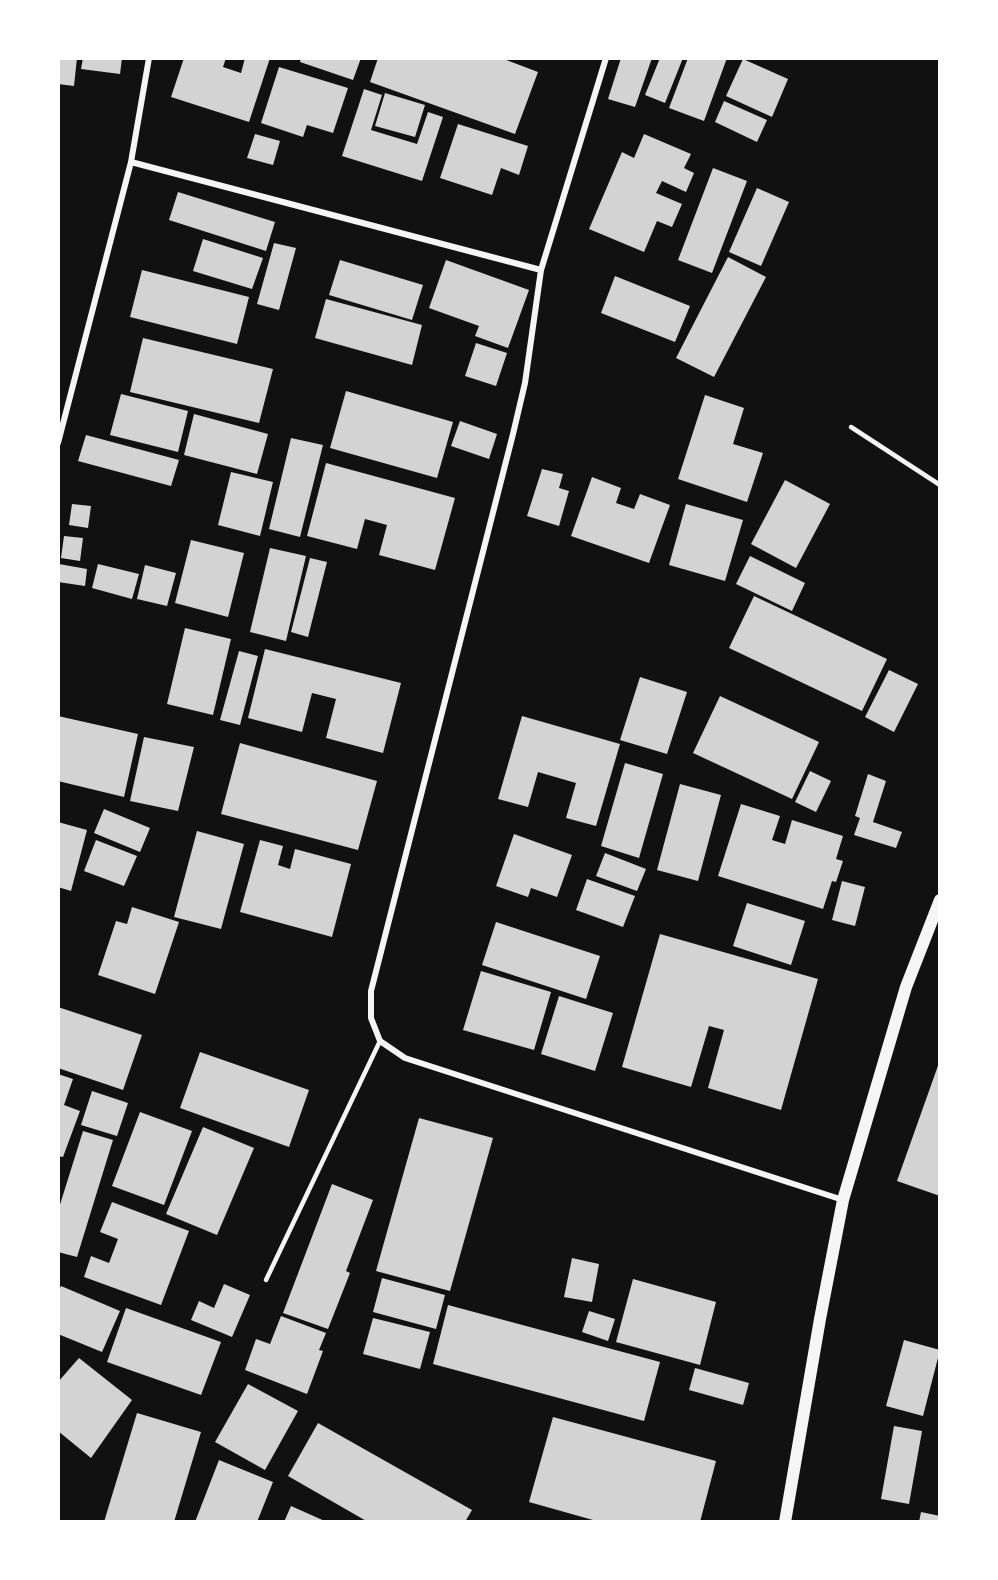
<!DOCTYPE html>
<style>
body{margin:0}
#map{position:relative;width:998px;height:1580px;overflow:hidden;background:#111;font-family:"Crimson Pro",serif}
canvas{display:block}
.frame{position:absolute;inset:0;border:60px solid #fff;pointer-events:none}
</style>
<div id="map">
<canvas width="998" height="1580"></canvas>
<div class="frame"></div>
</div>
<script>
const c = document.querySelector('canvas').getContext('2d');
c.lineJoin = 'round';
function paint(path, color) { c.fillStyle = color; c.fill(path, 'evenodd'); }
function trace(path, color, width, dash) { c.strokeStyle = color; c.lineWidth = width; c.lineCap = dash ? 'butt' : 'round'; c.setLineDash(dash || []); c.stroke(path); }
const building = new Path2D(`
 M 58,58 L 77,58 L 74,86 L 58,84 Z
 M 83,58 L 122,58 L 120,74 L 81,69 Z
 M 184,58 L 226,58 L 223,67 L 241,73 L 245,58 L 270,58 L 249,122 L 171,97 Z
 M 301,58 L 361,58 L 353,80 L 300,62 Z
 M 378,58 L 501,58 L 538,72 L 515,134 L 370,82 Z
 M 621,58 L 652,58 L 635,107 L 608,99 Z
 M 660,58 L 683,58 L 665,103 L 645,95 Z
 M 688,58 L 727,58 L 704,121 L 669,108 Z
 M 743,59 L 788,79 L 772,117 L 726,96 Z
 M 279,67 L 348,88 L 333,133 L 307,125 L 303,137 L 261,123 Z
 M 364,89 L 382,95 L 371,130 L 417,144 L 428,112 L 443,117 L 422,181 L 342,156 Z
 M 385,93 L 425,105 L 415,137 L 375,126 Z
 M 724,101 L 767,120 L 757,142 L 715,122 Z
 M 458,124 L 528,146 L 519,175 L 501,168 L 492,195 L 440,178 Z
 M 255,134 L 280,141 L 273,165 L 247,158 Z
 M 644,134 L 691,154 L 684,168 L 694,173 L 686,192 L 662,181 L 656,193 L 682,204 L 672,227 L 657,221 L 644,252 L 589,229 L 622,152 L 634,158 Z
 M 713,168 L 747,181 L 712,273 L 678,260 Z
 M 757,188 L 789,202 L 761,266 L 729,252 Z
 M 178,192 L 275,222 L 266,251 L 169,220 Z
 M 203,239 L 263,258 L 252,289 L 193,271 Z
 M 274,243 L 296,248 L 279,310 L 257,304 Z
 M 728,257 L 766,277 L 714,377 L 676,358 Z
 M 340,260 L 423,285 L 412,320 L 329,295 Z
 M 446,260 L 529,290 L 508,348 L 475,336 L 479,326 L 429,308 Z
 M 142,270 L 249,297 L 237,344 L 130,317 Z
 M 615,276 L 690,306 L 675,342 L 601,313 Z
 M 326,299 L 422,325 L 412,365 L 315,338 Z
 M 143,338 L 273,369 L 259,423 L 130,392 Z
 M 476,343 L 507,353 L 496,386 L 465,376 Z
 M 346,391 L 453,422 L 437,478 L 330,448 Z
 M 121,394 L 188,411 L 178,452 L 110,435 Z
 M 705,395 L 744,408 L 733,444 L 763,453 L 747,502 L 678,479 Z
 M 194,414 L 268,434 L 257,474 L 184,455 Z
 M 460,421 L 497,434 L 489,459 L 451,446 Z
 M 86,435 L 179,460 L 171,486 L 78,461 Z
 M 291,438 L 323,445 L 300,537 L 269,529 Z
 M 326,463 L 455,498 L 435,570 L 379,555 L 387,525 L 365,519 L 357,549 L 307,536 Z
 M 542,469 L 563,474 L 559,488 L 569,491 L 559,526 L 527,516 Z
 M 231,472 L 273,482 L 260,536 L 218,525 Z
 M 592,477 L 621,488 L 616,503 L 634,509 L 640,494 L 670,505 L 649,563 L 571,536 Z
 M 785,480 L 830,504 L 796,568 L 751,544 Z
 M 72,504 L 91,506 L 88,528 L 69,525 Z
 M 686,504 L 743,520 L 725,581 L 669,565 Z
 M 64,536 L 83,538 L 80,561 L 61,558 Z
 M 191,540 L 244,553 L 228,617 L 175,603 Z
 M 270,548 L 306,556 L 286,641 L 250,632 Z
 M 750,556 L 805,583 L 792,611 L 736,584 Z
 M 310,558 L 327,562 L 308,637 L 291,632 Z
 M 59,564 L 87,569 L 85,586 L 58,582 Z
 M 98,564 L 139,574 L 132,599 L 92,588 Z
 M 145,565 L 176,573 L 167,606 L 137,599 Z
 M 754,596 L 887,659 L 862,711 L 729,648 Z
 M 185,628 L 231,639 L 213,715 L 167,704 Z
 M 265,649 L 401,683 L 383,753 L 326,738 L 336,699 L 312,693 L 302,732 L 248,718 Z
 M 239,651 L 258,656 L 240,725 L 220,720 Z
 M 889,670 L 918,684 L 894,732 L 865,717 Z
 M 640,677 L 687,692 L 667,754 L 620,740 Z
 M 720,696 L 819,742 L 792,799 L 693,753 Z
 M 58,716 L 138,734 L 124,797 L 58,781 Z
 M 522,716 L 620,744 L 596,826 L 566,818 L 576,783 L 538,772 L 528,807 L 498,799 Z
 M 144,737 L 194,747 L 178,811 L 130,801 Z
 M 240,743 L 377,781 L 358,850 L 221,814 Z
 M 625,763 L 663,774 L 639,858 L 601,846 Z
 M 810,771 L 831,781 L 816,812 L 795,802 Z
 M 868,774 L 886,781 L 873,822 L 902,832 L 896,848 L 854,835 L 860,818 L 855,816 Z
 M 680,784 L 721,795 L 698,881 L 657,870 Z
 M 741,804 L 780,816 L 772,840 L 785,844 L 792,820 L 843,836 L 836,859 L 843,861 L 836,882 L 832,881 L 823,909 L 718,876 Z
 M 104,809 L 150,828 L 140,852 L 94,833 Z
 M 58,822 L 87,830 L 71,891 L 58,887 Z
 M 197,831 L 244,844 L 221,929 L 174,917 Z
 M 514,834 L 572,855 L 557,897 L 531,888 L 528,897 L 496,886 Z
 M 96,840 L 137,856 L 124,886 L 84,871 Z
 M 260,840 L 283,846 L 278,865 L 290,869 L 295,849 L 351,864 L 332,937 L 240,912 Z
 M 605,853 L 646,869 L 637,891 L 596,876 Z
 M 587,879 L 635,896 L 623,927 L 576,910 Z
 M 842,881 L 865,887 L 855,926 L 832,920 Z
 M 747,903 L 805,921 L 791,965 L 733,946 Z
 M 132,907 L 179,922 L 155,994 L 98,975 L 116,921 L 127,924 Z
 M 496,922 L 600,956 L 586,999 L 482,965 Z
 M 660,934 L 818,979 L 781,1110 L 708,1088 L 724,1030 L 709,1026 L 691,1087 L 622,1067 Z
 M 481,971 L 551,992 L 534,1050 L 463,1030 Z
 M 559,996 L 613,1013 L 595,1071 L 541,1054 Z
 M 58,1007 L 142,1035 L 123,1090 L 58,1068 Z
 M 200,1052 L 309,1090 L 289,1147 L 180,1108 Z
 M 940,1060 L 940,1196 L 897,1181 Z
 M 58,1074 L 73,1079 L 64,1105 L 80,1111 L 63,1157 L 58,1156 Z
 M 92,1091 L 128,1103 L 117,1136 L 81,1125 Z
 M 140,1112 L 192,1131 L 164,1205 L 112,1186 Z
 M 419,1118 L 493,1138 L 450,1291 L 376,1271 Z
 M 203,1127 L 254,1148 L 217,1235 L 166,1214 Z
 M 83,1131 L 113,1140 L 77,1257 L 58,1252 L 58,1211 Z
 M 332,1184 L 373,1200 L 346,1271 L 350,1273 L 328,1329 L 283,1313 Z
 M 112,1202 L 189,1231 L 161,1305 L 84,1277 L 91,1256 L 109,1263 L 118,1239 L 100,1232 Z
 M 572,1258 L 599,1264 L 592,1302 L 564,1297 Z
 M 382,1278 L 445,1295 L 436,1329 L 373,1312 Z
 M 633,1279 L 716,1302 L 700,1365 L 616,1342 Z
 M 224,1284 L 250,1295 L 232,1337 L 191,1320 L 199,1301 L 214,1308 Z
 M 61,1286 L 120,1311 L 102,1352 L 58,1334 L 58,1292 Z
 M 448,1305 L 660,1362 L 644,1421 L 433,1364 Z
 M 126,1308 L 221,1342 L 201,1395 L 107,1362 Z
 M 589,1311 L 615,1319 L 608,1341 L 582,1332 Z
 M 281,1316 L 326,1333 L 319,1350 L 323,1351 L 307,1394 L 245,1370 L 256,1339 L 270,1344 Z
 M 373,1318 L 430,1332 L 420,1369 L 363,1354 Z
 M 904,1340 L 940,1350 L 923,1416 L 886,1406 Z
 M 79,1358 L 132,1400 L 91,1458 L 58,1431 L 58,1382 Z
 M 695,1368 L 749,1383 L 743,1405 L 689,1390 Z
 M 248,1384 L 298,1411 L 265,1470 L 215,1442 Z
 M 137,1413 L 201,1432 L 174,1522 L 104,1522 Z
 M 553,1417 L 716,1461 L 700,1522 L 600,1522 L 529,1502 Z
 M 318,1423 L 472,1510 L 465,1522 L 368,1522 L 288,1476 Z
 M 894,1426 L 922,1431 L 909,1504 L 881,1499 Z
 M 219,1460 L 273,1482 L 257,1522 L 195,1522 Z
 M 291,1506 L 327,1522 L 284,1522 Z
 M 921,1512 L 940,1516 L 940,1522 L 919,1522 Z`);
const service = new Path2D(`
 M 851,427 L 940,485
 M 266,1280 L 380,1041`);
const minor = new Path2D(`
 M 606,58 L 541,270 L 525,383 L 513,434 L 371,991 L 371,1018 L 380,1041 L 405,1058 L 843,1200
 M 131,162 L 541,270
 M 58,443 L 131,162 L 149,58`);
const secondary = new Path2D(`
 M 785,1522 L 820,1319 L 843,1200 L 906,987 L 940,900`);
paint(building, '#d3d3d3');
trace(service, '#f5f5f5', 4.5);
trace(minor, '#f5f5f5', 6);
trace(secondary, '#f5f5f5', 12);
</script>
